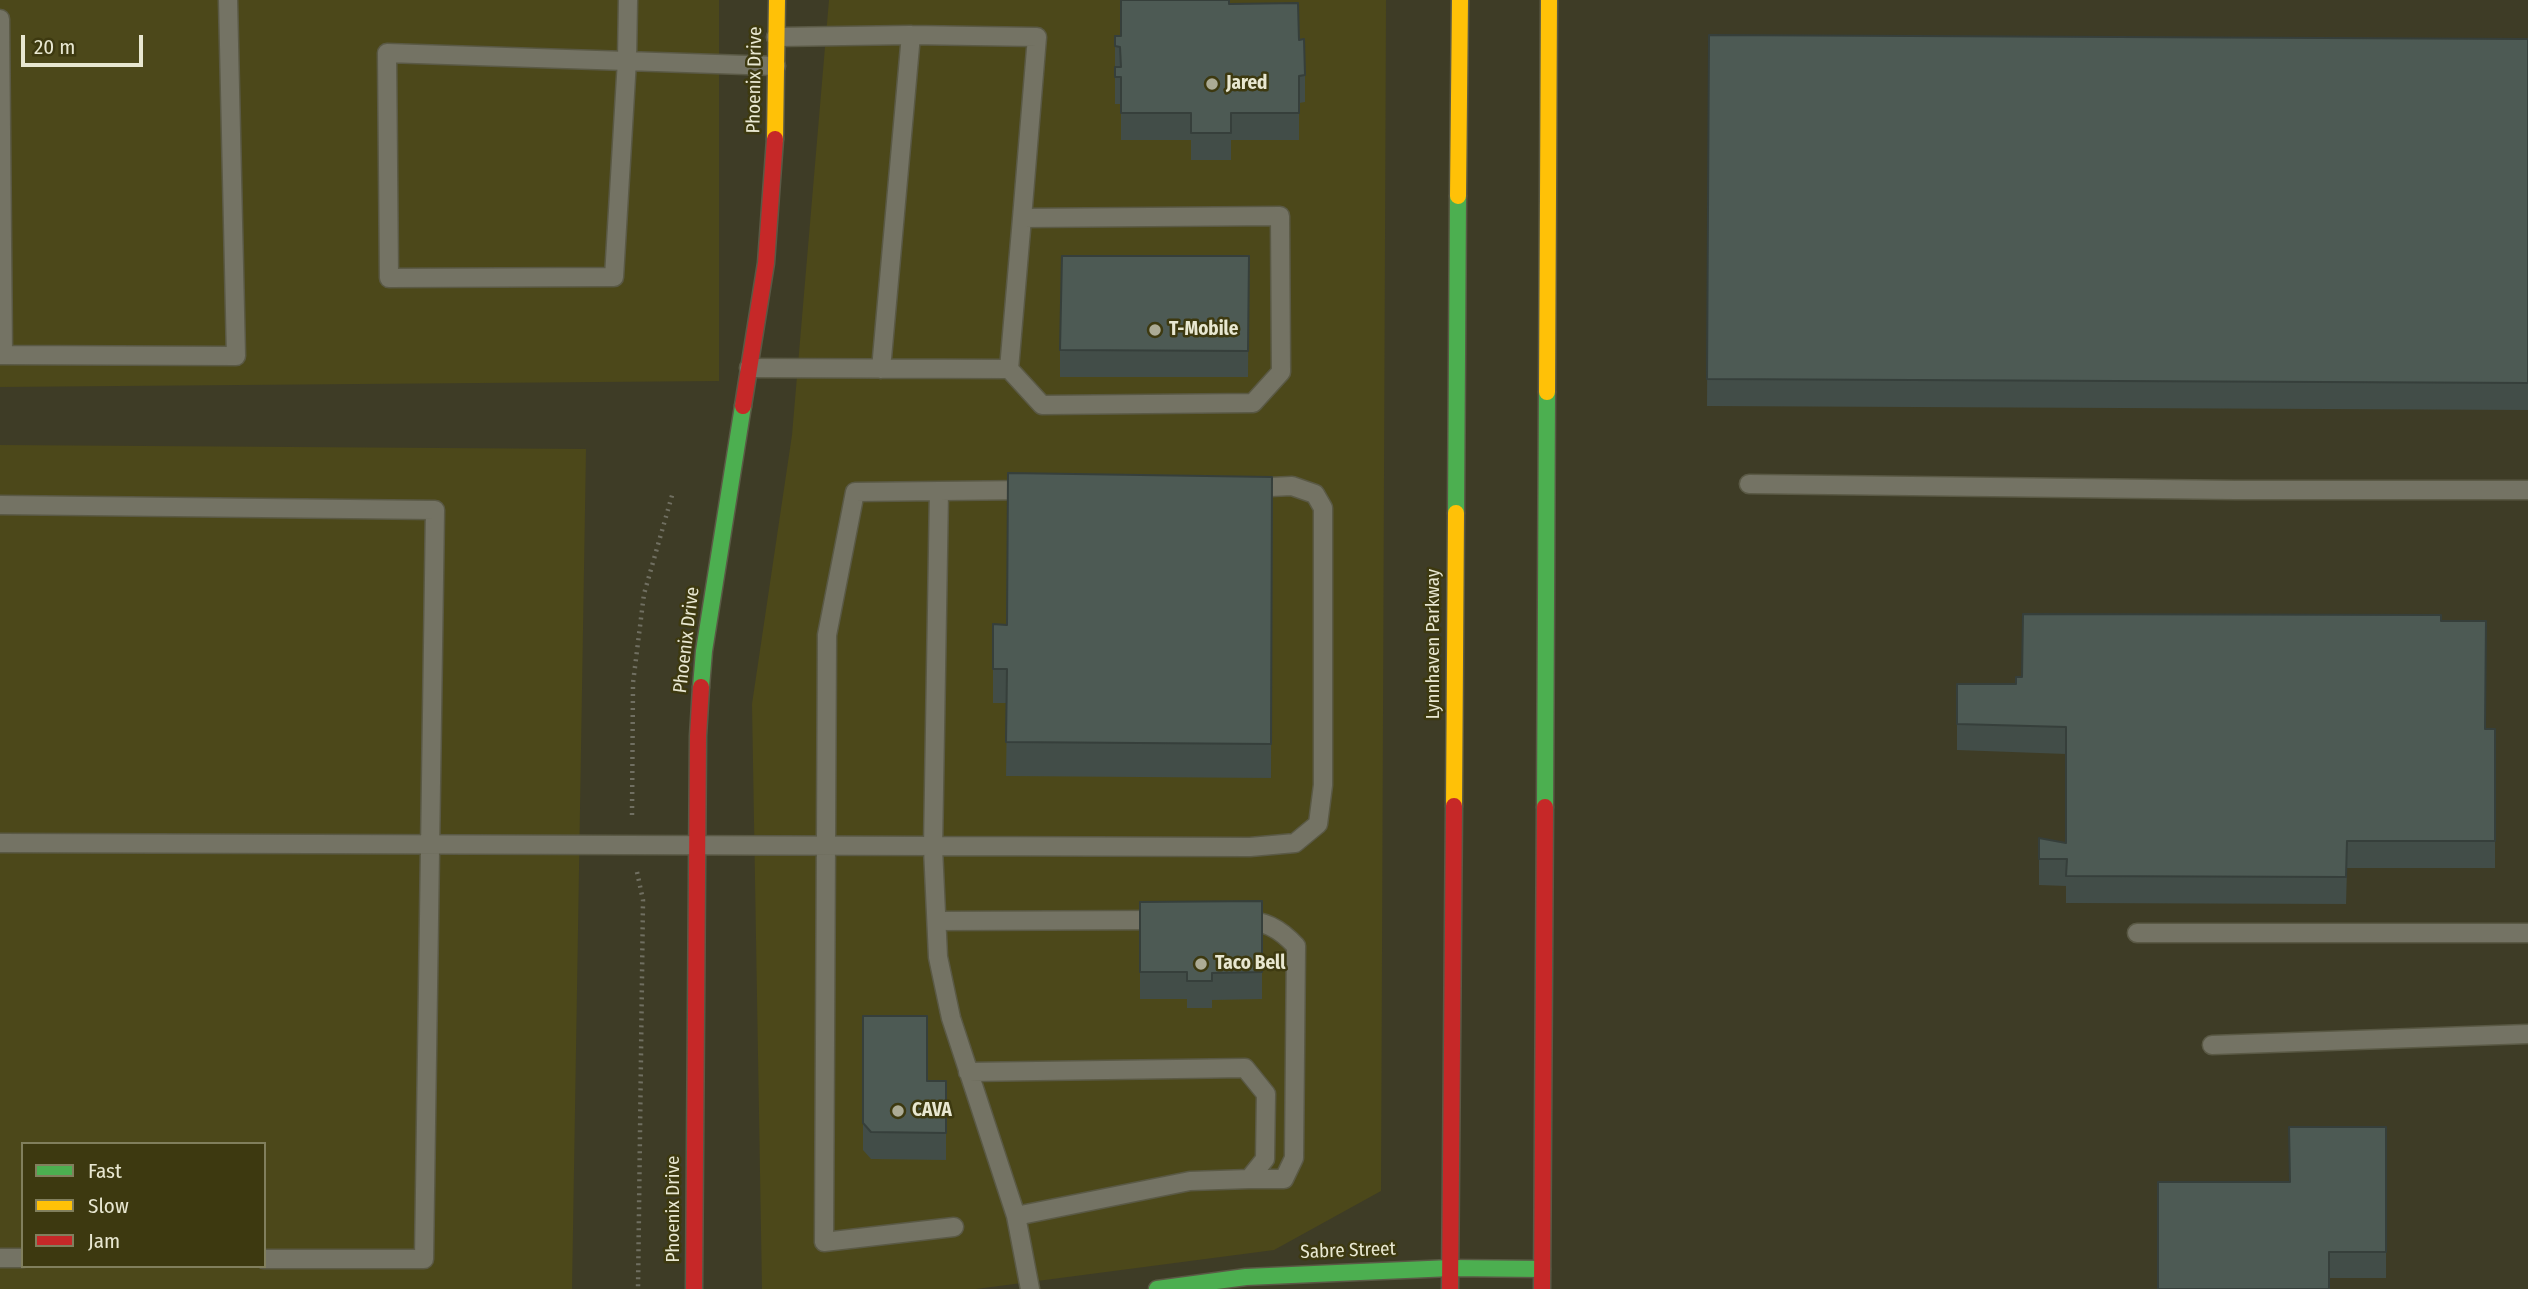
<!DOCTYPE html>
<style>
body{margin:0}
#map{position:relative;width:2528px;height:1289px;overflow:hidden;background:#3e3c26;font-family:"Fira Sans Condensed",sans-serif}
canvas{display:block}
.legend{position:absolute;left:21px;top:1142px;width:245px;height:126px;box-sizing:border-box;background:#3d3910;border:2px solid #817f5d;margin:0;padding:9px 12px;list-style:none;font-size:21px;color:#e8e7d1}
.legend li{display:flex;align-items:center;gap:14px;height:35px}
.legend b{width:35px;border:2px solid #817f5d}
.scale{position:absolute;left:21px;top:35px;width:122px;height:32px;box-sizing:border-box;border:4px solid #e8e7d1;border-top:0;padding-left:9px;font-size:21px;line-height:24px;white-space:nowrap;color:#e8e7d1;-webkit-text-stroke:5px #3d3910;paint-order:stroke}
</style>
<div id="map">
<canvas width="2528" height="1289"></canvas>
<ul class="legend">
<li><b style="height:9px;background:#4caf50"></b>Fast</li>
<li><b style="height:9px;background:#ffc107"></b>Slow</li>
<li><b style="height:9px;background:#c62828"></b>Jam</li>
</ul>
<div class="scale">20 m</div>
</div>
<script>
const c = document.querySelector('canvas').getContext('2d');
c.lineJoin = 'round';
function paint(path, color) { c.fillStyle = color; c.fill(path, 'evenodd'); }
function trace(path, color, width, dash) { c.strokeStyle = color; c.lineWidth = width; c.lineCap = dash ? 'butt' : 'round'; c.setLineDash(dash || []); c.stroke(path); }
function drawText(font, color, halo, rows, align = 'center') {
  c.font = font + ' "Fira Sans Condensed",sans-serif'; c.lineWidth = 5; c.setLineDash([]); c.textBaseline = 'middle'; c.strokeStyle = halo; c.fillStyle = color; for (const [text, x, y, turn = 0] of rows) {
    c.save(); c.translate(x, y); c.rotate((+turn || 0) * Math.PI / 180); c.textAlign = isNaN(turn) ? turn : align; if (halo) c.strokeText(text, 0, 0); c.fillText(text, 0, 0); c.restore();
  }
}
const built = new Path2D(`
 M 0,0 L 719,0 L 719,381 L 0,387 Z
 M 829,0 L 1386,0 L 1381,1191 L 1274,1250 L 976,1289 L 762,1289 L 752,704 L 792,435 Z
 M 0,445 L 586,449 L 572,1289 L 0,1289 ZM 23,1144 L 264,1144 L 264,1266 L 23,1266 Z`);
const path = new Path2D(`
 M 632,815 L 633,683 L 644,594 L 673,492
 M 637,872 L 643,900 L 638,1289`);
const lane = new Path2D(`
 M 628,0 L 627,60 L 614,277 L 389,278 L 387,53 L 776,66
 M 0,19 L 3,355
 M 776,37 L 911,35 L 1037,37 L 1022,218 L 1280,216 L 1281,372 L 1253,403 L 1042,405 L 1009,369
 M 0,355 L 236,356 L 228,0
 M 749,368 L 1009,369 L 1022,218
 M 881,369 L 911,35
 M 1749,484 L 2235,490 L 2528,490
 M 939,491 L 1031,490
 M 0,505 L 435,510 L 424,1259 L 264,1259
 M 0,843 L 1250,847 L 1295,843 L 1318,824 L 1323,785 L 1323,508 L 1315,494 L 1292,486 L 1248,488
 M 1239,920 C 1264,920 1279,928 1296,946 L 1294,1158 L 1284,1179 L 1249,1179
 M 937,921 L 1162,920
 M 2137,933 L 2528,933
 M 2212,1045 L 2528,1034
 M 968,1072 L 1245,1068 L 1266,1094 L 1265,1159 L 1249,1179 L 1190,1181 L 1016,1216
 M 954,1227 L 824,1242 L 827,635 L 855,492 L 939,491 L 933,848 L 938,957 L 951,1018 L 1016,1216 L 1030,1289
 M 0,1258 L 23,1258`);
const fast = new Path2D(`
 M 1456,513 L 1458,196
 M 701,687 L 704,651 L 743,406
 M 1545,807 L 1547,392
 M 1157,1289 L 1246,1277 L 1451,1268 L 1542,1269`);
const slow = new Path2D(`
 M 775,139 L 777,0
 M 1458,196 L 1460,0
 M 1547,392 L 1549,0
 M 1454,806 L 1456,513`);
const jam = new Path2D(`
 M 743,406 L 766,263 L 775,139
 M 694,1289 L 698,736 L 701,687
 M 1450,1289 L 1454,806
 M 1542,1289 L 1545,807`);
const wall = new Path2D(`
 M 1229,4 L 1299,40 L 1305,75 L 1305,102 L 1299,103 L 1299,140 L 1231,140 L 1231,160 L 1191,160 L 1191,140 L 1121,140 L 1121,104 L 1115,104 L 1115,36 L 1121,36 Z
 M 1709,35 L 2528,39 L 2528,410 L 1707,406 Z
 M 1249,256 L 1248,377 L 1060,377 L 1060,350 Z
 M 1272,477 L 1271,778 L 1006,776 L 1007,703 L 993,703 L 993,624 L 1007,625 Z
 M 2441,621 L 2485,729 L 2495,729 L 2495,868 L 2347,868 L 2346,904 L 2066,903 L 2066,886 L 2039,885 L 2039,859 L 2066,843 L 2066,754 L 1957,750 L 1957,684 L 2016,684 L 2022,677 Z
 M 1262,901 L 1262,999 L 1212,1000 L 1212,1008 L 1187,1008 L 1187,999 L 1140,999 L 1140,902 Z
 M 863,1016 L 927,1081 L 946,1081 L 946,1160 L 871,1159 L 863,1150 Z
 M 2386,1127 L 2386,1278 L 2329,1278 L 2289,1182 Z`);
const building = new Path2D(`
 M 1121,0 L 1229,0 L 1229,4 L 1298,3 L 1299,40 L 1304,39 L 1305,75 L 1299,76 L 1299,113 L 1231,113 L 1231,133 L 1191,133 L 1191,113 L 1121,113 L 1121,77 L 1115,77 L 1115,67 L 1121,67 L 1120,47 L 1115,46 L 1115,36 L 1121,36 Z
 M 1709,35 L 2528,39 L 2528,383 L 1707,379 Z
 M 1062,256 L 1249,256 L 1248,351 L 1060,350 Z
 M 1008,473 L 1272,477 L 1271,744 L 1006,742 L 1007,669 L 993,669 L 993,624 L 1007,625 Z
 M 2023,614 L 2441,615 L 2441,621 L 2486,621 L 2485,729 L 2495,729 L 2495,841 L 2347,841 L 2346,877 L 2066,876 L 2067,859 L 2039,859 L 2039,838 L 2066,843 L 2066,727 L 1957,724 L 1957,684 L 2016,684 L 2016,677 L 2022,677 Z
 M 1262,901 L 1262,972 L 1212,973 L 1212,981 L 1187,981 L 1187,972 L 1140,972 L 1140,902 Z
 M 863,1016 L 927,1016 L 927,1081 L 946,1081 L 946,1133 L 871,1132 L 863,1123 Z
 M 2289,1127 L 2386,1127 L 2386,1252 L 2329,1252 L 2329,1289 L 2158,1289 L 2158,1182 L 2290,1182 Z`);
const markers = [
 [1212,84,7,"#acab95"],
 [1155,330,7,"#acab95"],
 [1201,964,7,"#acab95"],
 [898,1111,7,"#acab95"]
];
const streetNames = [
 ["Phoenix Drive",755,80,-89],
 ["Phoenix Drive",687,640,-83],
 ["Lynnhaven Parkway",1434,644,-90],
 ["Phoenix Drive",674,1209,-90],
 ["Sabre Street",1348,1251,-2]
];
const poiNames = [
 ["Jared",1226,84],
 ["T-Mobile",1169,330],
 ["Taco Bell",1215,964],
 ["CAVA",912,1111]
];
paint(built, '#4c481a');
trace(lane, '#5a5945', 21);
trace(fast, '#5a5945', 19);
trace(slow, '#5a5945', 19);
trace(jam, '#5a5945', 19);
trace(path, '#706f61', 4.5, [2, 5]);
trace(lane, '#747364', 18);
trace(fast, '#4caf50', 16);
trace(slow, '#ffc107', 16);
trace(jam, '#c62828', 16);
paint(wall, '#424d48');
paint(building, '#4d5a54');
trace(building, '#363f3b', 2);
for (const [x, y, r, color] of markers) { const dot = new Path2D(); dot.arc(x, y, r, 0, 2 * Math.PI); c.fillStyle = color; c.fill(dot); trace(dot, '#3d3910', 2.5); }
drawText('19px', '#e8e7d1', '#3d3910', streetNames);
drawText('bold 19px', '#e8e7d1', '#3d3910', poiNames, 'left');
</script>
